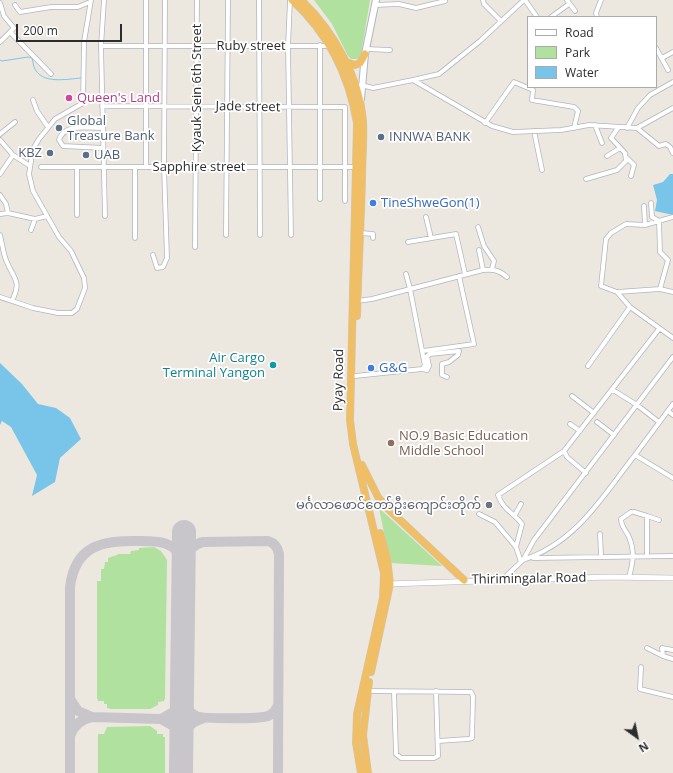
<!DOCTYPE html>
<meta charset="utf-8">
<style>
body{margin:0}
#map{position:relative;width:673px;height:773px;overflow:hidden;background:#ede8df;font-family:"Open Sans",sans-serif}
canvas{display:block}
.legend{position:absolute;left:527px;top:16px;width:130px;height:72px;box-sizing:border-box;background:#fff;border:1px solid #ababab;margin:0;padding:5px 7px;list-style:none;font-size:12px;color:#2c2c2c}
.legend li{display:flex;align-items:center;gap:8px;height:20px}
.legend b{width:20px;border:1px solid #ababab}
.north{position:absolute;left:617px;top:717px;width:40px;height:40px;-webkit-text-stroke:3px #fff;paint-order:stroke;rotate:147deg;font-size:11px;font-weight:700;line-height:16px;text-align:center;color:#2c2c2c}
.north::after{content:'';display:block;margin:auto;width:14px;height:18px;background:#2c2c2c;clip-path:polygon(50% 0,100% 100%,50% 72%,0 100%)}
.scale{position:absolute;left:16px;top:24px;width:106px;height:18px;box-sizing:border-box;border:2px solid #2c2c2c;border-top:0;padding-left:5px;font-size:12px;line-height:14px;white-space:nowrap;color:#2c2c2c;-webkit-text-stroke:3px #fff;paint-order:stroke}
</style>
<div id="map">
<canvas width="673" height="773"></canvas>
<ul class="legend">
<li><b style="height:5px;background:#fff"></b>Road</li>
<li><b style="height:11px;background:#b1e19f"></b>Park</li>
<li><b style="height:11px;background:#78c5e9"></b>Water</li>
</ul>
<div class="north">N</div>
<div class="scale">200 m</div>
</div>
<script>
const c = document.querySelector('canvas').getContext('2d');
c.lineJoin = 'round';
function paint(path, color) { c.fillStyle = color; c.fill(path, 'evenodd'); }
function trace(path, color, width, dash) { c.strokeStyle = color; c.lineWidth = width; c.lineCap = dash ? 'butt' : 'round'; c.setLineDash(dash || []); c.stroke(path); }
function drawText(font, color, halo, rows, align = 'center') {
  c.font = font + ' "Open Sans","Noto Sans Myanmar",sans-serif'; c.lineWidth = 3.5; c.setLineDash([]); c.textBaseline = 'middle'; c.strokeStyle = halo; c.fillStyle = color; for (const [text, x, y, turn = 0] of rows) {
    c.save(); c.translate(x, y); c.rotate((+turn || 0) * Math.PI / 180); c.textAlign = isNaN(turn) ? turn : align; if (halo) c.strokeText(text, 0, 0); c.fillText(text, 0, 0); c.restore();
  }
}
const green = new Path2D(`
 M 314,0 L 370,0 L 361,54 L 358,59 L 351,59 L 348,56 L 332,24 Z
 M 379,508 L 442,566 L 390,563 Z
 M 154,547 L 161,551 L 167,560 L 165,698 L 164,701 L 158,702 L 158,705 L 150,709 L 111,709 L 107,708 L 107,704 L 104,704 L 104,701 L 98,701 L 97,698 L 97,581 L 101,581 L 101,569 L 104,569 L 105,562 L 108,562 L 108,558 L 117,555 L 118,554 L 130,554 L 131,551 L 139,550 L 139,548 Z
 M 150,726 L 157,731 L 157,734 L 163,734 L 163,737 L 165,737 L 165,773 L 98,773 L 98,734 L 104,734 L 107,727 Z`);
const water = new Path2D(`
 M 670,174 L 673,174 L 673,215 L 655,211 L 657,200 L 653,185 L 663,182 Z
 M 0,363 L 22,384 L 38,404 L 56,408 L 70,418 L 81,439 L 60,458 L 55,482 L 32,496 L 37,475 L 11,427 L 2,421 L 0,425 Z`);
const stream = new Path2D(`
 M 0,60 L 2,61 L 28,57 L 32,58 C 33,61 33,64 34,67 C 41,85 67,79 81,78`);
const taxiway = new Path2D(`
 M 183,562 C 187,553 193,544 203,542 L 268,541 C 275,543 278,548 279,554 L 278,773
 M 181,697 C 184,705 188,712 196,716 C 203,719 260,719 268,716 C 274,714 276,710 278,705
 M 70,699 L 78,711 L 92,717 L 161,719 L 175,711 L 181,698
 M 161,719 L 175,727 L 181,741
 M 70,736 C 74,725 81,719 92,717
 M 181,741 C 185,728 191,722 204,718
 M 70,773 L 70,587 C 75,546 102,540 137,541 C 157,541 175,540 183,562`);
const runway = new Path2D(`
 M 181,773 L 184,532`);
const minor = new Path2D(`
 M 104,0 L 101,46 L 105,216
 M 146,0 L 146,167
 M 259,0 L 260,235
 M 290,0 L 288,46 L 291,235
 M 483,0 L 484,4 L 501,21
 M 525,0 L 537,17
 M 567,0 L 575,11
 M 0,3 L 4,16 L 14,28 L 0,42
 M 15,5 L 20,12 L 51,7 L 78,7 L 90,2
 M 375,5 L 399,4 L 416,8 L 445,1
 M 551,17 L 569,4
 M 597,17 L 596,13 L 601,0
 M 10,32 L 51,74
 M 101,46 L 329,46
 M 656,48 L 668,70
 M 366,49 L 390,50
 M 662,58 L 673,52
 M 413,80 L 439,74 L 480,41 L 524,0
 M 361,85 L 373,88 L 413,80 L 492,126 L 513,132 L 561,130 L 589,125 L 637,128 L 673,108
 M 33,100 L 37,111 L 48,127
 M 102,106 L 345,107 L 345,201
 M 485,123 L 514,82 L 533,90 L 532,100 L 574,107 L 578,111 L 574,128
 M 595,125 L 602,143
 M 103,128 C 88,128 64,123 59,140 L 63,146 L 103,148
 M 627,128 L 638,108 L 650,95 L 673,82
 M 637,128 L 659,146 L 666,144 L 670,147 L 673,153
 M 534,131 L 542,170
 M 0,134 L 15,122
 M 0,140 L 13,155 L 30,166
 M 607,156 L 620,148
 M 627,158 L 634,165 L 631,176
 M 41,167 L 356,167
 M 77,167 L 77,215
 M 135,167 L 135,238
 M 0,174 L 13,155
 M 586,179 L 617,170 L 626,161 L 625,153 L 611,138 L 618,128
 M 0,195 L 6,204 L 8,213 L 35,219 L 47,216
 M 320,199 L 320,45
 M 651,203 L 652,217 L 659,221 L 660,252 L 668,260 L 660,289
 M 644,206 L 645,225
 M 0,214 L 8,213
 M 426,217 L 431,238
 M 673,217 L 645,225 L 626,224 L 611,233 L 606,239 L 601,286 L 617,292 L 660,289 L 673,292
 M 478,227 L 484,246 L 494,261 L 492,269
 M 31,230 L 35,219
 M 361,233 L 373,234 L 373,238
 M 0,235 C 2,243 3,252 6,260 C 14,280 22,280 12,301
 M 226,235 L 228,0
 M 408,242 L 456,234 L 465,274
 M 195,247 L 197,0
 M 479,250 L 483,270
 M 153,255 L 157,268 L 163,267 L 167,258 L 164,167 L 165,0
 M 617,292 L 630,307 L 673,338
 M 0,297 L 33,308 L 58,313 L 72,313 L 77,309 L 85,288 L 84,278 L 71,251 L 59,237 L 33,191 L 29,174 L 33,149 L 39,139 L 55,119 L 83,103 L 84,42 L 91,0
 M 357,301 L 372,299 L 483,270 C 493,269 499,270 507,277
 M 423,351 L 474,344 L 459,276
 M 588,366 L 630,307
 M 422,369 L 427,370 L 429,366 L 427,356 L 430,354 L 459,351 L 458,355 L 449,362 L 442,364 L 442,375 L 447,377
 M 355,376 L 422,369 L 425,366 L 410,289 L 406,274
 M 613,390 L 637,405 L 659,422
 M 572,396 L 594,413
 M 668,411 L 673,415
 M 597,422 L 614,435
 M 570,424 L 580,431
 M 564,451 L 567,457 L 586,473
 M 635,455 L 673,404
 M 634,512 L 647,516 L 647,556
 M 479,514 L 495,522 L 516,547
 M 515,515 L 521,504
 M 647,516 L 659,520
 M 600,534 L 601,555
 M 533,558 L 673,556
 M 523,560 C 577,542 602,497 635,455 L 673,478
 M 521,562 L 516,547 L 522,524 C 513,512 503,510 498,495 L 564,451 L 659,329
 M 629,577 C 633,563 635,551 629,537 C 626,530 621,527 621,519 L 631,512
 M 503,579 L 523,560 L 534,540 L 673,357
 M 647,648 L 663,656
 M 673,650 L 662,648 L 663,656 L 673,659
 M 641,667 L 640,689 L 673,697
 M 368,691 L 471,692 L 473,696 L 472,738 L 468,739 L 438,741
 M 394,692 L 396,754 L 401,758 L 434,758 L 438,756 L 436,691`);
const tertiary = new Path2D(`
 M 387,584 L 609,577 L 673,578`);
const secondary = new Path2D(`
 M 361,99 L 365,54 L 376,0`);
const trunk = new Path2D(`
 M 292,0 C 328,33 349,74 357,123 L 350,420 L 353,444 L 384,573 L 383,598 L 357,714 L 356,743 L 361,773
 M 301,0 C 333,30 360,78 363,122 C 364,140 362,159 362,177 C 361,223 358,270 357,316
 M 346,62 L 355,65 L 360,63 L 365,54
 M 362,465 L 378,497 L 385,506 L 464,580
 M 371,672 L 390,584 L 387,558 L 380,533
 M 368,773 L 363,735 L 369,682`);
const markers = [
 [69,98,4,"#d1479c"],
 [59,128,4,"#5c6f8a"],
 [381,137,4,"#5c6f8a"],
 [50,153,4,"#5c6f8a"],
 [86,155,4,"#5c6f8a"],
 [373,203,4,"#3f7fe0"],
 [273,365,4,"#0f9aa8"],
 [371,368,4,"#3f7fe0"],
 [391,443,4,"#8d6e63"],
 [489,505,4,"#6b7280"]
];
const streetNames = [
 ["Ruby street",251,46],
 ["Kyauk Sein 6th Street",197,88,-90],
 ["Jade street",248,107,1],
 ["Sapphire street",199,167],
 ["Pyay Road",339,380,-89],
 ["Thirimingalar Road",529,579,-1]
];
const hotelNames = [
 ["Queen's Land",77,98]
];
const serviceNames = [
 ["Global",67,121],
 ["Treasure Bank",67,136],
 ["INNWA BANK",389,137],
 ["KBZ",42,153,"right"],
 ["UAB",94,155]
];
const shopNames = [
 ["TineShweGon(1)",381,203],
 ["G&G",379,368]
];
const cultureNames = [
 ["Air Cargo",265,358],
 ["Terminal Yangon",265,373]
];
const educationNames = [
 ["NO.9 Basic Education",399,436],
 ["Middle School",399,451]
];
const worshipNames = [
 ["မင်္ဂလာဖောင်တော်ဦးကျောင်းတိုက်",481,505]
];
paint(green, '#b1e19f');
paint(water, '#78c5e9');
trace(stream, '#78c5e9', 1);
trace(taxiway, '#c8c6ca', 10);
trace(runway, '#c8c6ca', 24);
trace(minor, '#b2b5bf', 5.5);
trace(tertiary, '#b2b5bf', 6);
trace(secondary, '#b2b5bf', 8);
trace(trunk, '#c8c8c8', 8);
trace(minor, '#fff', 4);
trace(tertiary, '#fff', 5);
trace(secondary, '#fff', 6);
trace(trunk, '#f0be64', 7);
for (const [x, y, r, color] of markers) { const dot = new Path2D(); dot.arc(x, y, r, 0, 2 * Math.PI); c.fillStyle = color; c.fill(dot); trace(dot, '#fff', 1.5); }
drawText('13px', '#2c2c2c', '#fff', streetNames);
drawText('13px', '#b23c85', '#fff', hotelNames, 'left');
drawText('13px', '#4e5e75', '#fff', serviceNames, 'left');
drawText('13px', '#366cbe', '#fff', shopNames, 'left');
drawText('13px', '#0d838f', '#fff', cultureNames, 'right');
drawText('13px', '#785e54', '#fff', educationNames, 'left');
drawText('13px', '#5b616d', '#fff', worshipNames, 'right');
</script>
